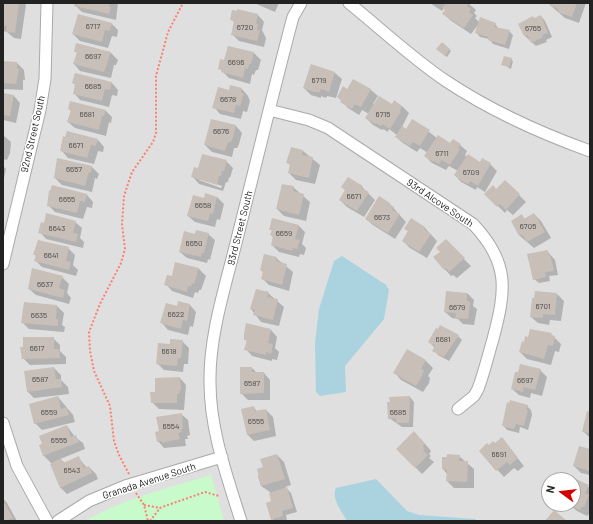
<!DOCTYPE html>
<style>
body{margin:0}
#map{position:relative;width:593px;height:524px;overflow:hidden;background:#f2efe9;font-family:Barlow,sans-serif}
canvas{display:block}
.frame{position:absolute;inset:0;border:4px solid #222;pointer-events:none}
.north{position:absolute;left:541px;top:472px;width:40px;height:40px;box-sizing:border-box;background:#fff;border:1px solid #a7a7a7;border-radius:50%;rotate:285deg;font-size:11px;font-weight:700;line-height:16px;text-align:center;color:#222}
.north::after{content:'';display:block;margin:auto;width:14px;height:18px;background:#d40000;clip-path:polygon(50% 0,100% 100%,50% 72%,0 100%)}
</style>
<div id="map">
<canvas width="593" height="524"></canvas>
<div class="frame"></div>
<div class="north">N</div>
</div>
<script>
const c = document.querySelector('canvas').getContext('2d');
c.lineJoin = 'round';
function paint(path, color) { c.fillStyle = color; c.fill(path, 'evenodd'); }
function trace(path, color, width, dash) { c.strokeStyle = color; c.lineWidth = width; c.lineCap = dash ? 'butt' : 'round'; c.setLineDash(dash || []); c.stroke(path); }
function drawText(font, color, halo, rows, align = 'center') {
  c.font = font + ' Barlow,sans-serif'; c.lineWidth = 3; c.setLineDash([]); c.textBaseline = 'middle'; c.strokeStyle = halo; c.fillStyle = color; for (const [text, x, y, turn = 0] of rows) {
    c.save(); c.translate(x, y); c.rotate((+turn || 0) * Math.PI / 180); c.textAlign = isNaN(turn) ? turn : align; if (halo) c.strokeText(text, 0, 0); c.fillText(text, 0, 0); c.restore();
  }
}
const residential = new Path2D(`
 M 3,3 L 590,3 L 590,521 L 3,521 ZM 549,480 L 573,480 L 573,504 L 549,504 Z`);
const park = new Path2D(`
 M 211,475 L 224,521 L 86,521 C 124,498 169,488 211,475 Z`);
const water = new Path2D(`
 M 342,256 L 386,285 L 389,290 L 384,319 L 345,366 L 346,392 L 320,396 L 316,392 L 315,343 L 319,309 L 334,261 Z
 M 376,479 L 407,511 L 419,515 L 476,519 L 475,521 L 347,521 C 342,511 331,499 336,488 Z`);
const shadow = new Path2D(`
 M 3,3 L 24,3 L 26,5 L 21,39 L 14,38 L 7,32 L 3,31 Z
 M 76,3 L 118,3 L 116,20 L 82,12 L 75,5 Z
 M 254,3 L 279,3 L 275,12 Z
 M 430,3 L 468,3 L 476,10 L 474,13 L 477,16 L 475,18 L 479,22 L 495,24 L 499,29 L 509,31 L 513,35 L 509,49 L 493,44 L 489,39 L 480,37 L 476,32 L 478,25 L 471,34 L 450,20 L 443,13 L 446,10 L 444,8 L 442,11 Z
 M 550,3 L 586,3 L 579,23 L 565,18 L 550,5 Z
 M 258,15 L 264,22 L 262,30 L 266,38 L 264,47 L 239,41 L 232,34 L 235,23 L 231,19 Z
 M 541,16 L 545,21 L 552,37 L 546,40 L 547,42 L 536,46 L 525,36 L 535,19 Z
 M 112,24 L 118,30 L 117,37 L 112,36 L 108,48 L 80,41 L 73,34 Z
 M 77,45 L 111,53 L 118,60 L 116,65 L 114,65 L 111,78 L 80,71 L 74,64 L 78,54 L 75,51 Z
 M 228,47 L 254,53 L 261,60 L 258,70 L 256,70 L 254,75 L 252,74 L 250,84 L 229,78 L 219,68 L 225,61 Z
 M 449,49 L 451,51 L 447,57 L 439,51 Z
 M 511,59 L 513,61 L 511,69 L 502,64 Z
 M 3,62 L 17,63 L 24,70 L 25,80 L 23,80 L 23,90 L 3,89 Z
 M 311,65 L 335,73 L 342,79 L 336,98 L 327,96 L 326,98 L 321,96 L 321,98 L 311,95 L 304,88 Z
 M 353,80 L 371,90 L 378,96 L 373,104 L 375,105 L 402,106 L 409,113 L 402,127 L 407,130 L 413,120 L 437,138 L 451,144 L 460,145 L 467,151 L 465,155 L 467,157 L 480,163 L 490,164 L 497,171 L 485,192 L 477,187 L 476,190 L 461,182 L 455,175 L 458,171 L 449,166 L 446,170 L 432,163 L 425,156 L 428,153 L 420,148 L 417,152 L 403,143 L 396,137 L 397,135 L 389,129 L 388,132 L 383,129 L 382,130 L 373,125 L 366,118 L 369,114 L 362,110 L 359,115 L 348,108 L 338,97 L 348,90 Z
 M 73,83 L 112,83 L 118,90 L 117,96 L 112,95 L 109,107 L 80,100 L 74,93 L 76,85 Z
 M 242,89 L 248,96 L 250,101 L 247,112 L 243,111 L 241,119 L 220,114 L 214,107 L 230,92 Z
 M 3,94 L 14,96 L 20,103 L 16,123 L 3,120 Z
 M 69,109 L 106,111 L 112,117 L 111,123 L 109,122 L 106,136 L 75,128 L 68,122 L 72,112 Z
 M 236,126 L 242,133 L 239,144 L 237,148 L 234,148 L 232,157 L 212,152 L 205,145 Z
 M 3,135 L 11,142 L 10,153 L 7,160 L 3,159 Z
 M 98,140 L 104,147 L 103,152 L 98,151 L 94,164 L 68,158 L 62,151 Z
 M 303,151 L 320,165 L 315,184 L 296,180 L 289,173 L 291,166 L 288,163 Z
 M 58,159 L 92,167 L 99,174 L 97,179 L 95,178 L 92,192 L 62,185 L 55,178 Z
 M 226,161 L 233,168 L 230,178 L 229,177 L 228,182 L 226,182 L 223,191 L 199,184 L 193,177 L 199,169 ZM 199,178 L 222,186 L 221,188 L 199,180 Z
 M 3,166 L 6,169 L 4,178 L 3,178 Z
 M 505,181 L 526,202 L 513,215 L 507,210 L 505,213 L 493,201 L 496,190 Z
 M 293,187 L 310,202 L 306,221 L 284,216 L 277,209 Z
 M 362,187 L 375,200 L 364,217 L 347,207 L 340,200 L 346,191 Z
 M 87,195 L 93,202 L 92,208 L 87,207 L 83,219 L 55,212 L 48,205 Z
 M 217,197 L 224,204 L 220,220 L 217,219 L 215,227 L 195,222 L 188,216 L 205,199 Z
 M 389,203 L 406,222 L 395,239 L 373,225 L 366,219 Z
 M 534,214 L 541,221 L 551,238 L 534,248 L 520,236 L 512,221 L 522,216 L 525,219 Z
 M 411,219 L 425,228 L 437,241 L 427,258 L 410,248 L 403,241 L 409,232 L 405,228 Z
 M 75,222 L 82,228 L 80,238 L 84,242 L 83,248 L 46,239 L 40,232 L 45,224 Z
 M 298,225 L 305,232 L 302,244 L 306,248 L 304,255 L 300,254 L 299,257 L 279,252 L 272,245 L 274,238 L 271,235 L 272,231 L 271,229 Z
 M 208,234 L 215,240 L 210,260 L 208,259 L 207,263 L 187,258 L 180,252 Z
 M 446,241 L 471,266 L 457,278 L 453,275 L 451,276 L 434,257 L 441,252 Z
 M 68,248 L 75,255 L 73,265 L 78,270 L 76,276 L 42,267 L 36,261 L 37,257 L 34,254 Z
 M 547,251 L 555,260 L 558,275 L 549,276 L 550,281 L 539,283 L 534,279 Z
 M 276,258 L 293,272 L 289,291 L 269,285 L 262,278 L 264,273 L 261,270 Z
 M 176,263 L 199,269 L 206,276 L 201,290 L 199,290 L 198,293 L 195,292 L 193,298 L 172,291 L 166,284 L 172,277 Z
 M 62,277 L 69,284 L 67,293 L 71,298 L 69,304 L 36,295 L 29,289 Z
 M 268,293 L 284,307 L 279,326 L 261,322 L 251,309 Z
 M 467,293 L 474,300 L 473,306 L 477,309 L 474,325 L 463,324 L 458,319 L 452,318 L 445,312 Z
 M 557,294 L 564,301 L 561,321 L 550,320 L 549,325 L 538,323 L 531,317 L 535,299 Z
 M 25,303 L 57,306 L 64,313 L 62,325 L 65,327 L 64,332 L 29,329 L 22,322 Z
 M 190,305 L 196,312 L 193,327 L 190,326 L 188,335 L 168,330 L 162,323 L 178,307 Z
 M 271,330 L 277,337 L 275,348 L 279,352 L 277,360 L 272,359 L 272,361 L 252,356 L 246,349 L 247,341 L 245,339 Z
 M 438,331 L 458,336 L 462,340 L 449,361 L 438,355 L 434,350 L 435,348 L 429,342 Z
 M 551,334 L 561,344 L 559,352 L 555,351 L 551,365 L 527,359 L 520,352 Z
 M 53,338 L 60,345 L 60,351 L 66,357 L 66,364 L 30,365 L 23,358 Z
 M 182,341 L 189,348 L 188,364 L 184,364 L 183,372 L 164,370 L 157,363 Z
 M 408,351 L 426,361 L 433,368 L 428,376 L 430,378 L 429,383 L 423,392 L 401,380 L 395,373 Z
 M 54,368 L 61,375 L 61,380 L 68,387 L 69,394 L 34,398 L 27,391 Z
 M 252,368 L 257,373 L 264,373 L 270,380 L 270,400 L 248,400 L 241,393 Z
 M 540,370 L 547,377 L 542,396 L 531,393 L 530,398 L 519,395 L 512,389 Z
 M 180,378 L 186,385 L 184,410 L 159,409 L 152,402 L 156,393 Z
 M 58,397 L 73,415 L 75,422 L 42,430 L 35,423 Z
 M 410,397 L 414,402 L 413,427 L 402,427 L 389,418 Z
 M 527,406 L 531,410 L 532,415 L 528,430 L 520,427 L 519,433 L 507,430 L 503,425 Z
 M 253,407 L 258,412 L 266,410 L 273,417 L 276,436 L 254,441 L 247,434 Z
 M 590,413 L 590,438 L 583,431 Z
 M 181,414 L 188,420 L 190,435 L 187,436 L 188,439 L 185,439 L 186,446 L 164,448 L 158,441 L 160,432 Z
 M 67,426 L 75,437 L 83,443 L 85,449 L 60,459 L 65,463 L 78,457 L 87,468 L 89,467 L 96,474 L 98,479 L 67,494 L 60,487 L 52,464 L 44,456 L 41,446 Z
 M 421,439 L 431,451 L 429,454 L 431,456 L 429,458 L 434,462 L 422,474 L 397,449 Z
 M 502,439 L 524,466 L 518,471 L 514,468 L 504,477 L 480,451 L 495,445 Z
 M 590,449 L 590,475 L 581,473 L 574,466 Z
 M 277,455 L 284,462 L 291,485 L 285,487 L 291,493 L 297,512 L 286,515 L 287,520 L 285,521 L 274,521 L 272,519 L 273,502 L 270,492 L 261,486 L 258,476 Z
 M 459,456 L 474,469 L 474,488 L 454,488 L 447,481 L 447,474 L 443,469 Z
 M 570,477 L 590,488 L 590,513 L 587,516 L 577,511 L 570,505 L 573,504 L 573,480 L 568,480 Z
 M 3,498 L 7,503 L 17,521 L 3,521 Z`);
const building = new Path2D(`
 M 3,3 L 19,3 L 15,33 L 6,32 L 7,26 L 3,26 Z
 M 75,3 L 110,3 L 109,7 L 111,7 L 109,14 L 74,6 Z
 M 446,3 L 469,3 L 467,6 L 471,9 L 469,12 L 473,15 L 464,28 L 442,14 L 445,10 L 442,8 Z
 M 549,3 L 577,3 L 572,17 L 557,12 L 558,9 L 549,5 Z
 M 237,9 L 258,14 L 256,24 L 258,24 L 257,30 L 260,30 L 257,41 L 231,35 L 234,21 L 230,20 L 232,10 L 237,11 Z
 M 78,14 L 112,23 L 110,31 L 105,30 L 102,42 L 72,34 Z
 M 541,15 L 548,33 L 542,35 L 543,37 L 531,43 L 527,35 L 524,36 L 518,24 L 533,16 L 534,18 Z
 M 480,17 L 496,23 L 494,27 L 510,30 L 505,45 L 488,40 L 488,37 L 475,33 Z
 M 442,42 L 450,49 L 445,56 L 436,49 Z
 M 76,43 L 111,52 L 104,72 L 73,64 L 77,52 L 74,52 Z
 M 228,46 L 254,52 L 251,64 L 249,64 L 248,69 L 245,68 L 243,78 L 221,72 L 222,70 L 218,69 L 220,59 L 224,60 Z
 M 504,56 L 512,58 L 509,67 L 501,65 Z
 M 3,61 L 17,62 L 17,69 L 19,69 L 16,84 L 3,83 Z
 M 311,64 L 335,72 L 329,92 L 321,89 L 320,92 L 314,92 L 303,88 Z
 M 75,73 L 112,82 L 110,90 L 105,89 L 102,101 L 73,94 L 75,84 L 72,83 Z
 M 353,79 L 371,89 L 361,107 L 355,104 L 352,109 L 340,102 L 341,100 L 337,97 L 343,86 L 347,89 Z
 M 230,85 L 242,88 L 241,93 L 244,93 L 240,106 L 236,105 L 234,113 L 212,108 L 218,87 L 229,90 Z
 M 3,93 L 14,95 L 10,116 L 3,115 Z
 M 379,96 L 392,104 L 394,100 L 402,106 L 400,110 L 401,111 L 390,129 L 382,124 L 381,126 L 376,123 L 375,124 L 365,118 Z
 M 70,101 L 106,110 L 104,116 L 102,116 L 99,130 L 67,122 L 71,110 L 68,109 Z
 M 211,119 L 236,125 L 233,137 L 231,142 L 228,142 L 225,151 L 204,145 Z
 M 412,119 L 430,130 L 420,146 L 413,142 L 410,146 L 395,137 L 402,126 L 406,129 Z
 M 67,131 L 98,139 L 96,146 L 91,145 L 87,158 L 60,151 L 63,136 L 65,137 Z
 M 438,135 L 450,143 L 453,139 L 461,144 L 458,148 L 460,149 L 450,165 L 442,160 L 439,164 L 434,161 L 433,162 L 424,156 Z
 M 291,147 L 303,150 L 302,155 L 313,157 L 309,178 L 288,173 L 290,164 L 286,163 Z
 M 202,154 L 227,160 L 224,171 L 222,171 L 221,176 L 219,176 L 217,185 L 191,177 L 194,167 L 198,168 Z
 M 468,154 L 480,162 L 482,158 L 491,163 L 478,186 L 470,181 L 469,184 L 463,182 L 454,175 Z
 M 57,158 L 92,166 L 91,173 L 89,172 L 85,186 L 54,178 Z
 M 348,177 L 363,186 L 361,188 L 369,192 L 357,211 L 339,200 L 345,190 L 341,187 Z
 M 505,180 L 520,194 L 506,210 L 500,204 L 497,207 L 484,194 L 493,185 L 496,189 Z
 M 282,184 L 294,186 L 293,191 L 304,194 L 299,215 L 276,209 Z
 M 52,185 L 87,194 L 85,202 L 80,201 L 77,213 L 47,206 L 49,190 L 50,191 Z
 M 205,193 L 217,197 L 213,214 L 210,213 L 208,221 L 187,216 L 193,195 L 204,198 Z
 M 379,196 L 390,203 L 389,204 L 394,207 L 392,210 L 400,214 L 388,233 L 365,219 Z
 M 46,213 L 76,221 L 73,233 L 78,234 L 76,242 L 38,233 L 41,222 L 44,223 Z
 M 534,213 L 545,232 L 527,242 L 522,234 L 519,236 L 511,221 L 522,214 L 524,219 Z
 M 272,218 L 299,225 L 295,239 L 300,240 L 297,249 L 293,248 L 292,251 L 271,245 L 273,236 L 270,235 L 272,230 L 269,230 Z
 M 411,218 L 425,227 L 424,229 L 431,234 L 419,252 L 402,241 L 408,231 L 404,229 Z
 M 196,230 L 209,233 L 204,253 L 202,253 L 201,257 L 179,252 L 184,231 L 195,234 Z
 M 446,239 L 465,258 L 449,272 L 446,268 L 444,270 L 433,257 L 440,252 L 436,248 Z
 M 38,240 L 69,247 L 66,261 L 71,262 L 69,270 L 34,261 L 36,255 L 33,255 Z
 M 548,250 L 548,255 L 550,254 L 554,271 L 545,272 L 546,277 L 533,280 L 527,254 Z
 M 264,254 L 277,257 L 276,261 L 287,264 L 282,285 L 261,279 L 263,271 L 260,270 Z
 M 175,262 L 199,268 L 194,284 L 192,283 L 191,287 L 188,286 L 187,292 L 164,285 L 167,275 L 172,276 Z
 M 32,268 L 63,276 L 59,288 L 65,290 L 63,298 L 28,289 Z
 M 256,289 L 269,292 L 267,297 L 278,299 L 273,320 L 253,315 L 255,310 L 250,309 Z
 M 446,291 L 467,293 L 467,301 L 470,302 L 468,319 L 455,318 L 456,313 L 444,312 Z
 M 535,291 L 557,293 L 555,315 L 543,314 L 543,318 L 530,317 L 532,298 L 534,298 Z
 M 178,301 L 190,304 L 187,321 L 183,320 L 181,329 L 160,323 L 166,303 L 177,306 Z
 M 24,302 L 57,305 L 56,319 L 58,319 L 58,326 L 21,323 Z
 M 246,323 L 271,329 L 268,343 L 273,344 L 271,354 L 266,352 L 266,355 L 244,350 L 247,340 L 244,340 L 244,334 Z
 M 440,325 L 459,335 L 444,357 L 432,351 L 435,346 L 428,342 L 436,328 L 438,329 Z
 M 530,329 L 552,333 L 551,335 L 555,336 L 553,346 L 548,345 L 544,359 L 519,352 L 522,341 L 524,342 L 525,336 L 528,337 Z
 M 23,337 L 54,337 L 54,349 L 59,349 L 60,358 L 22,359 L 20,347 L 23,347 Z
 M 170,339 L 183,340 L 181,358 L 178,358 L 177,366 L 156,364 L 158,343 L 170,344 Z
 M 407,349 L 426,360 L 421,369 L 424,370 L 422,376 L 416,386 L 393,373 Z
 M 520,364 L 541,369 L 535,390 L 524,387 L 523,392 L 511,389 L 515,372 L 518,372 Z
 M 54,367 L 56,379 L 61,379 L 62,387 L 27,392 L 24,371 Z
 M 240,367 L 252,367 L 252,372 L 264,372 L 264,393 L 240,394 Z
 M 180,377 L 181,388 L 179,394 L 177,394 L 177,403 L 151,403 L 150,392 L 155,392 L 155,378 Z
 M 58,396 L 61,409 L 67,407 L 69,415 L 34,424 L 29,404 Z
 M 410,396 L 409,423 L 396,423 L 396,418 L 388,419 L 387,402 L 390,402 L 389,397 Z
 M 510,400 L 528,405 L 526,410 L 528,410 L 524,426 L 516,424 L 514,429 L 502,426 L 507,402 L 509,403 Z
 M 254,406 L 255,411 L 266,409 L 270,430 L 247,435 L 241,409 Z
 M 587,411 L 590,412 L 590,433 L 582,432 Z
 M 182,413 L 183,429 L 181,429 L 182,432 L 178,433 L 180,439 L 162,443 L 162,441 L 157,442 L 155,432 L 159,431 L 156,417 Z
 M 67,425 L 71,437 L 76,435 L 79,442 L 43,456 L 39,445 L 42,444 L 39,436 Z
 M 414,431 L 425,444 L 423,446 L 425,449 L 423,450 L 428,455 L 415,468 L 396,449 Z
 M 502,437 L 518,458 L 510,465 L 507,462 L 496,471 L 479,451 L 487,443 L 489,445 L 493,441 L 495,443 Z
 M 579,446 L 590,449 L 590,471 L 573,466 Z
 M 277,454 L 285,479 L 261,486 L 257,469 L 263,467 L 260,459 Z
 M 447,454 L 460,455 L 459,461 L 468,461 L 467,482 L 446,481 L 447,470 L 442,469 L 442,457 L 447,457 Z
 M 79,456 L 84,468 L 89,466 L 92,473 L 60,488 L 50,464 L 61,458 L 63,463 Z
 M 569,476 L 589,485 L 585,493 L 589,495 L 584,507 L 582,506 L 580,510 L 566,504 L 573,504 L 573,480 L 567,480 Z
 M 287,487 L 293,508 L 282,511 L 283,516 L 271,520 L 266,503 L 271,501 L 269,493 Z
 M 3,500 L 13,518 L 5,521 L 3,521 Z
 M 554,510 L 567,521 L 545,521 Z`);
const path = new Path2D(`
 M 129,474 L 119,455 L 114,441 L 110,406 L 94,371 L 90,351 L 89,332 L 100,304 L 121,263 L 125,249 L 122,224 L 124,196 L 132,172 L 153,142 L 156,133 L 156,76 L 168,32 L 183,3
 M 136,493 L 144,505 L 148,521
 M 144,505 L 160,508
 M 150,521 L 160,508 L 165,506 L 205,492 L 219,496`);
const minor = new Path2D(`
 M 349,3 C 380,28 413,59 446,81 C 491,111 540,133 590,151
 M 269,110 L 309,120 L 328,128 L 473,224 C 510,263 506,290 493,339 C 488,356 484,373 478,389 L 474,396 L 458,409
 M 3,264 L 40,110 L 45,79 L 47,3
 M 3,423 L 17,466 L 47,521
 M 58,521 L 89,501 L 125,486 L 222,457
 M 241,521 C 227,476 210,430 210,383 C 209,336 225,288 236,243 C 255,168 273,92 293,17 L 301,3`);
const numberNames = [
 ["6717",93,26],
 ["6720",245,27],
 ["6765",533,28],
 ["6697",93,56],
 ["6696",236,62],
 ["6719",319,80],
 ["6685",93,86],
 ["6678",228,99],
 ["6681",87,114],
 ["6715",383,114],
 ["6676",221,131],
 ["6671",76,145],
 ["6711",442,153],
 ["6657",74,169],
 ["6709",471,172],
 ["6671",354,196],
 ["6655",67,199],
 ["6658",203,205],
 ["6673",382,217],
 ["6705",528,226],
 ["6643",57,228],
 ["6659",284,233],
 ["6650",194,243],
 ["6641",51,255],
 ["6637",45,284],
 ["6701",543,306],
 ["6679",457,307],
 ["6622",176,314],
 ["6635",39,315],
 ["6681",443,339],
 ["6617",37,348],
 ["6618",169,351],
 ["6587",40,379],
 ["6697",525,380],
 ["6587",252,383],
 ["6559",49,412],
 ["6685",398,412],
 ["6555",256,421],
 ["6554",171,426],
 ["6555",59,440],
 ["6691",499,454],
 ["6543",72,470]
];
const streetNames = [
 ["92nd Street South",33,134,-77],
 ["93rd Alcove South",440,203,34],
 ["93rd Street South",240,228,-76],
 ["Granada Avenue South",149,481,-18]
];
paint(residential, '#e0dfdf');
paint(park, '#c8facc');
paint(water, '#aad3df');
paint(shadow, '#0003');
paint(building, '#c7bfb8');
trace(minor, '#a9a9a9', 13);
trace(path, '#fa8072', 2, [2, 2]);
trace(minor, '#fff', 11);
drawText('8px', '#4b4948', null, numberNames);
drawText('10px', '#222', '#fff', streetNames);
</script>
